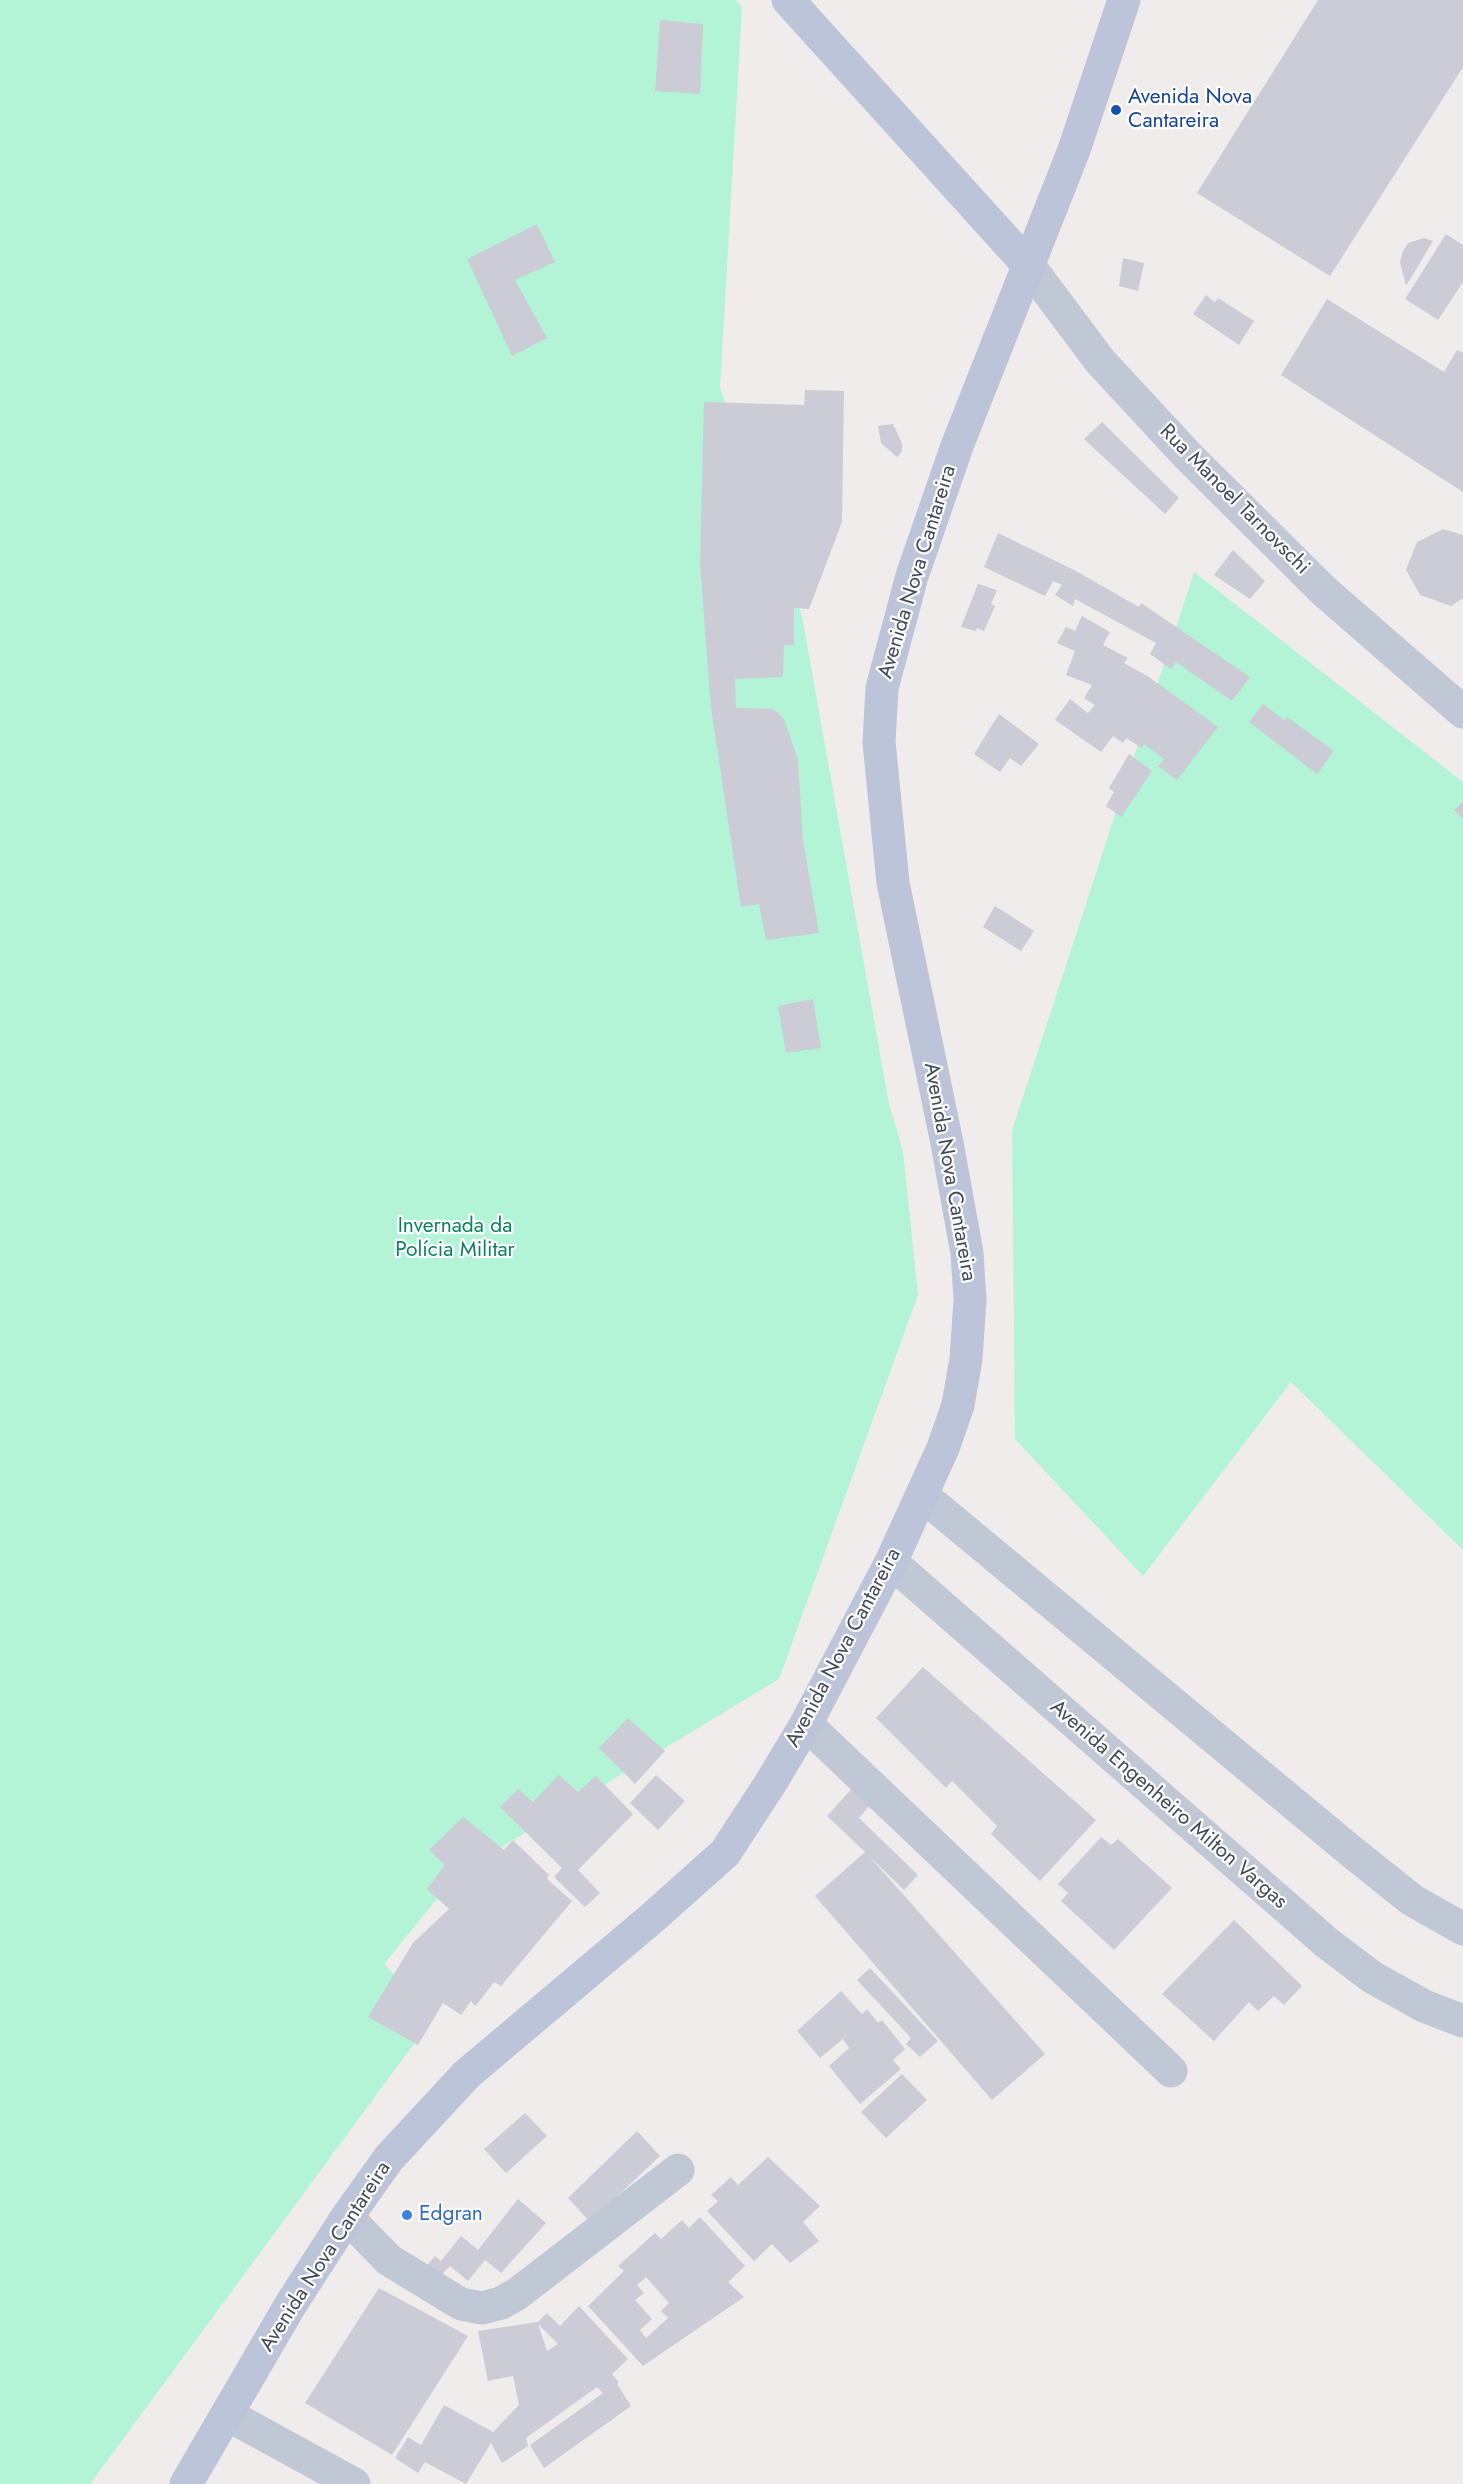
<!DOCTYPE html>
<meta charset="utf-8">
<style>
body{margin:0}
canvas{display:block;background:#efeceb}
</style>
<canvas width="1463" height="2484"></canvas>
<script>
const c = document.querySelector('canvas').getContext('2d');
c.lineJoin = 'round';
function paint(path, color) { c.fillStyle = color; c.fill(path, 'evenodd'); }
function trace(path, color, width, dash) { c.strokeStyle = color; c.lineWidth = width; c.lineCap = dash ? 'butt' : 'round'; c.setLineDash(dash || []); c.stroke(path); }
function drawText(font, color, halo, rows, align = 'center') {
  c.font = font + ' Jost,sans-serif'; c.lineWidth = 4.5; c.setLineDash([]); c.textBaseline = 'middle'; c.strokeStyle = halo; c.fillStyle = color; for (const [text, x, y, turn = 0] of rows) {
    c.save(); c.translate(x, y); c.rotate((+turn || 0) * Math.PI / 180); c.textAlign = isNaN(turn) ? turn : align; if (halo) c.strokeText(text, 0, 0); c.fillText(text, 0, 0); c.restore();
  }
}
const green = new Path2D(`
 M 0,0 L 736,0 L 742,7 L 720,388 L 802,616 L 889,1104 L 903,1151 L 918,1295 L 779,1679 L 457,1874 L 384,1964 L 435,2015 L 90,2484 L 0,2484 Z
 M 1194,572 L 1463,782 L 1463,1550 L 1291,1382 L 1143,1576 L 1015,1439 L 1012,1131 Z`);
const building = new Path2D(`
 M 1318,0 L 1463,0 L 1463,67 L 1330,276 L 1197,193 Z
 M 660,20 L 703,24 L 700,94 L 655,91 Z
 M 537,224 L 555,262 L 515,280 L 547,338 L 512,356 L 467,259 Z
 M 1446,234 L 1463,245 L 1463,282 L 1438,320 L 1405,299 Z
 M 1424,238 L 1433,241 L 1406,286 L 1400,262 L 1403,251 L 1408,243 Z
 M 1123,258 L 1144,263 L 1138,291 L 1119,286 Z
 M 1206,295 L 1215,302 L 1218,298 L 1254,321 L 1239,345 L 1193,314 Z
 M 1327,299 L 1444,372 L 1457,350 L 1463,353 L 1463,492 L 1281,375 Z
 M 805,390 L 844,391 L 842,522 L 809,609 L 794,608 L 794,645 L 784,645 L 783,677 L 735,679 L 736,708 L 774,709 L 784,719 L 798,760 L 803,840 L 819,933 L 766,940 L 759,904 L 741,907 L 711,708 L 700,563 L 704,402 L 804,405 Z
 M 1102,422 L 1179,498 L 1165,514 L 1084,439 Z
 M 893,424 L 902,443 L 902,452 L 897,457 L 881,443 L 878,426 Z
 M 1443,529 L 1463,535 L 1463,598 L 1451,606 L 1420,595 L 1406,570 L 1417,542 Z
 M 998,533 L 1074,570 L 1139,607 L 1141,603 L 1250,677 L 1232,701 L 1176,662 L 1171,669 L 1150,654 L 1156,643 L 1075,599 L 1073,606 L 1055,595 L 1062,585 L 1053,581 L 1045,596 L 984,567 Z
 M 1233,550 L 1265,581 L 1250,599 L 1214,575 Z
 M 978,584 L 997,590 L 991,604 L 995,606 L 984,631 L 977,628 L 976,631 L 961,627 Z
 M 1082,616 L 1110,632 L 1103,645 L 1128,658 L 1124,663 L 1149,677 L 1218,727 L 1177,780 L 1158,766 L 1164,759 L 1144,744 L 1142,748 L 1126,738 L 1123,743 L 1113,736 L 1101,752 L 1055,720 L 1070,699 L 1088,713 L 1095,705 L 1084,698 L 1092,685 L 1066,675 L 1075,651 L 1057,643 L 1066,627 L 1075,631 Z
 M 1263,704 L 1284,720 L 1287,717 L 1334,751 L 1317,774 L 1249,722 Z
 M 999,714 L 1039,744 L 1021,766 L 1010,758 L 1000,772 L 974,754 Z
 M 1129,754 L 1152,771 L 1121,817 L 1106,806 L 1114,792 L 1109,788 Z
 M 1463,802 L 1463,819 L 1454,810 Z
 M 995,906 L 1034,931 L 1021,951 L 983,927 Z
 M 813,999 L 821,1048 L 786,1053 L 778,1006 Z
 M 923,1667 L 1096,1820 L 1040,1881 L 991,1834 L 997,1826 L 952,1781 L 946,1788 L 876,1718 Z
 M 628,1718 L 665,1751 L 635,1784 L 599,1748 Z
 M 559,1775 L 578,1792 L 596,1776 L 633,1814 L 578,1870 L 600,1893 L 585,1907 L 554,1877 L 562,1868 L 500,1807 L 518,1789 L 533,1802 Z
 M 656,1775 L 685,1801 L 658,1830 L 630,1803 Z
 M 857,1783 L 875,1799 L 859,1818 L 918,1875 L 904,1890 L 869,1856 L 1045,2054 L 992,2100 L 815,1896 L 865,1852 L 827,1816 Z
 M 463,1817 L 504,1850 L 513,1840 L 549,1875 L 547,1879 L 572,1901 L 501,1986 L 494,1982 L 477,2004 L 475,2006 L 471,2001 L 461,2015 L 443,2003 L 418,2045 L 368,2017 L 413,1943 L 449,1909 L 427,1889 L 445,1865 L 429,1850 Z
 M 1101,1837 L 1111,1845 L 1118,1839 L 1172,1888 L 1114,1950 L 1061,1901 L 1068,1893 L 1058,1884 Z
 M 1234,1920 L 1302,1986 L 1284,2005 L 1274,1996 L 1258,2011 L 1249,2002 L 1214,2041 L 1162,1994 Z
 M 870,1968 L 938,2041 L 920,2057 L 906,2044 L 911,2038 L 857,1980 Z
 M 841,1991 L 862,2014 L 867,2009 L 878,2023 L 882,2020 L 905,2049 L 893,2060 L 901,2069 L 860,2104 L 829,2066 L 849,2048 L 843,2039 L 820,2058 L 797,2031 Z
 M 902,2074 L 927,2100 L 886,2138 L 861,2112 Z
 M 525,2113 L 547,2136 L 506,2173 L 484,2149 Z
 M 637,2131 L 660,2156 L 590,2222 L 568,2198 Z
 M 768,2157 L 820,2206 L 803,2222 L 819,2241 L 790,2263 L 772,2244 L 754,2261 L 707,2211 L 718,2201 L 711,2195 L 731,2177 L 738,2185 Z
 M 518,2199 L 546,2223 L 501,2273 L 485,2260 L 468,2281 L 450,2266 L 441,2275 L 425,2268 L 435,2256 L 441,2261 L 461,2236 L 478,2250 Z
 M 700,2217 L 745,2266 L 728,2282 L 744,2297 L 643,2366 L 588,2306 L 624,2271 L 618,2266 L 655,2233 L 661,2239 L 682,2220 L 689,2228 ZM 646,2277 L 669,2303 L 661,2311 L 668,2318 L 646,2338 L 640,2330 L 652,2319 L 635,2300 L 644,2293 L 637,2285 Z
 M 379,2288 L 468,2336 L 392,2455 L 305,2403 Z
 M 579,2306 L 628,2359 L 612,2374 L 619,2382 L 617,2384 L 631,2406 L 544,2468 L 530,2445 L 603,2393 L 597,2387 L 526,2438 L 528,2446 L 502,2463 L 491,2443 L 466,2484 L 425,2462 L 418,2473 L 395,2458 L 408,2437 L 421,2445 L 444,2405 L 493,2432 L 519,2405 L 513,2376 L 488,2381 L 478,2331 L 538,2322 L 547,2313 L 560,2326 ZM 538,2324 L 558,2344 L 547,2351 Z`);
const street = new Path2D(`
 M 1029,266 L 1100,361 L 1188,456 L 1324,591 L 1463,712
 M 923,1496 L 1352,1852 L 1412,1900 L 1463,1929
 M 891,1562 L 1327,1943 L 1372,1977 L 1424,2006 L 1463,2021
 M 806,1724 L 1171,2071
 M 347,2217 L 389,2260 L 461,2304 L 482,2308 L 501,2303 L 517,2294 L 678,2170
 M 228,2415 L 354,2484`);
const secondary = new Path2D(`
 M 788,0 L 1029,266
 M 186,2484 L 291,2304 L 347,2217 L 389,2158 L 467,2074 L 651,1919 L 725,1853 L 770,1784 L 806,1724 L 891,1562 L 943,1448 L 958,1405 L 966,1359 L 970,1300 L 967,1253 L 947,1143 L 893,883 L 879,742 L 882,688 L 912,576 L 957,446 L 1074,150 L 1124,0`);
const markers = [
 [1116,110,6,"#1a4fb4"],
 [407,2215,6,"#3f7fe0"]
];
const transitNames = [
 ["Avenida Nova",1128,98],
 ["Cantareira",1128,122]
];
const streetNames = [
 ["Rua Manoel Tarnovschi",1234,500,45],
 ["Avenida Nova Cantareira",918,572,-73],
 ["Avenida Nova Cantareira",949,1172,80],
 ["Avenida Nova Cantareira",844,1648,-62],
 ["Avenida Engenheiro Milton Vargas",1168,1805,41],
 ["Avenida Nova Cantareira",326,2257,-57]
];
const parkNames = [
 ["Invernada da",455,1227],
 ["Polícia Militar",455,1251]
];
const shopNames = [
 ["Edgran",419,2215]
];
paint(green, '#b3f4d7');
paint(building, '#cbccd5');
trace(street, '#c0c8d6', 33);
trace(secondary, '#bbc4d8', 33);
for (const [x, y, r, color] of markers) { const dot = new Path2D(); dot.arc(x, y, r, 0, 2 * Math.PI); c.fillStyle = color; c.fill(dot); trace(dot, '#fff', 2); }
drawText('21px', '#164399', '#fff', transitNames, 'left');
drawText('21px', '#424b5b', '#fff', streetNames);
drawText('21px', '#0b845d', '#fff', parkNames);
drawText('21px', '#366cbe', '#fff', shopNames, 'left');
</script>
